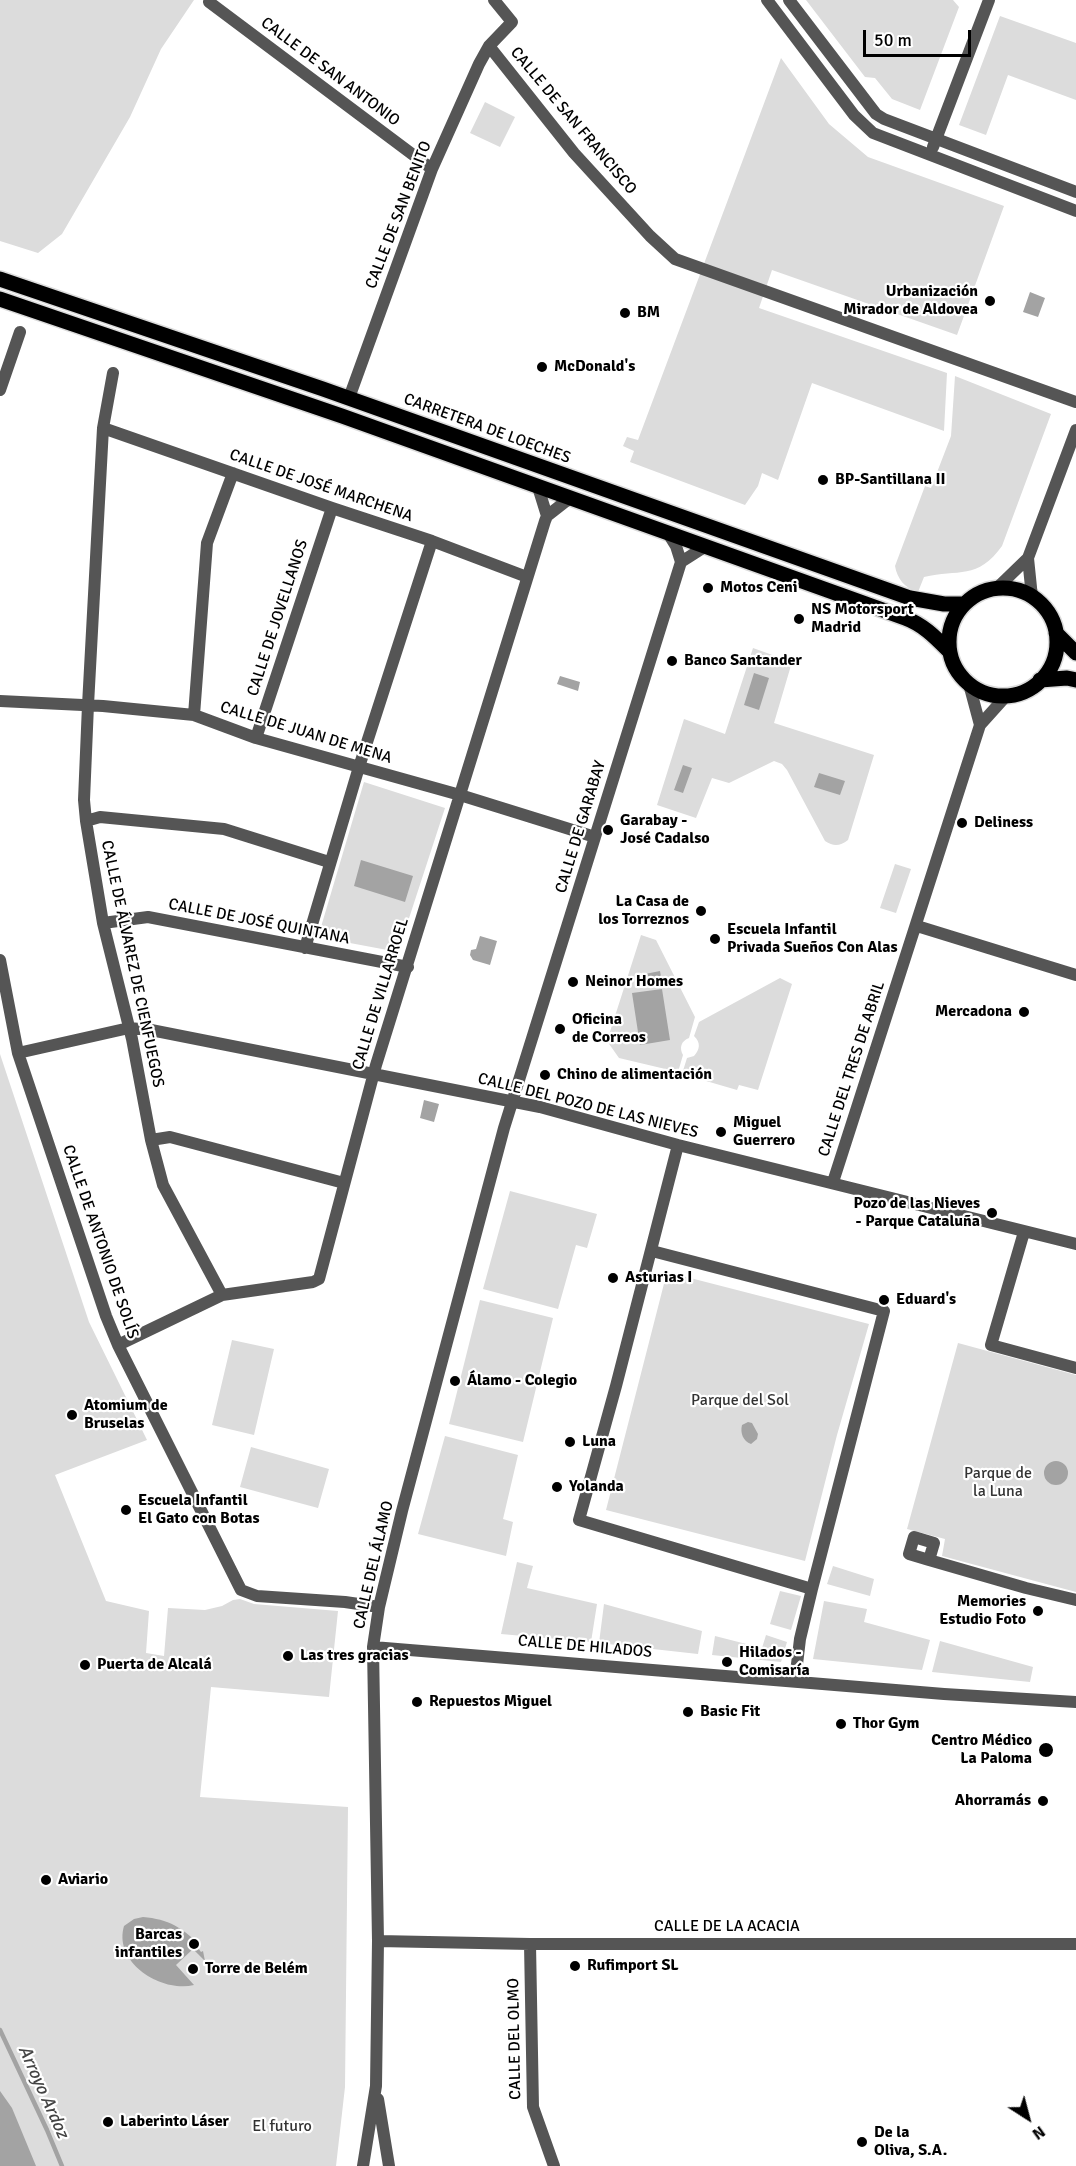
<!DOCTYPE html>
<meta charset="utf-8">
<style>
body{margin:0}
#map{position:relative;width:1076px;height:2166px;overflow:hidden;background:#fff;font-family:Signika,sans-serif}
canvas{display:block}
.north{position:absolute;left:998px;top:2088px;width:60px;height:60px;-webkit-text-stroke:4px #fff;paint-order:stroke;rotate:144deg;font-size:16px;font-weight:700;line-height:24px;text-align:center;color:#000}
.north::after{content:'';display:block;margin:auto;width:21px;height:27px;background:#000;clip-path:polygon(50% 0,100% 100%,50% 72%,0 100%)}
.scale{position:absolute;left:863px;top:30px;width:108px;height:27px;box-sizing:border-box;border:3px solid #000;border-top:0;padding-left:8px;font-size:18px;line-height:21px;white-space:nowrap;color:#000;-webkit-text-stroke:4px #fff;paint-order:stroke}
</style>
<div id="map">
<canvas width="1076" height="2166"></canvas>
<div class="north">N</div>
<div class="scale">50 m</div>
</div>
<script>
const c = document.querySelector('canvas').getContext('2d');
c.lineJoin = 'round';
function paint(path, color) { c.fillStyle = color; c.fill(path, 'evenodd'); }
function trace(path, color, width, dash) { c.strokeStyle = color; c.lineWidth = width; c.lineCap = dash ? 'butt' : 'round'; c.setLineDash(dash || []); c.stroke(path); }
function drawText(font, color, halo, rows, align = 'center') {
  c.font = font + ' Signika,sans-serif'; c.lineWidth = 4.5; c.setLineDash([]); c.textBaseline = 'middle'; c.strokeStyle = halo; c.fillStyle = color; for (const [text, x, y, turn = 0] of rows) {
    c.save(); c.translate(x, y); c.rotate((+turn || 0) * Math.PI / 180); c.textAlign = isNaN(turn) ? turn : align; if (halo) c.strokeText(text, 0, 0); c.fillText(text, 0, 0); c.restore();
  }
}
const green = new Path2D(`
 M 0,0 L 194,0 L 161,49 L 130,117 L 62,234 L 38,253 L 0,241 Z
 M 806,0 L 953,0 L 959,7 L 920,110 L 892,99 L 875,78 L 865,77 Z
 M 1000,16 L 1076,43 L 1076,100 L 1008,75 L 986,135 L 959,125 Z
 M 781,58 L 829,124 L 868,157 L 1004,206 L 957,335 L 772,270 L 759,308 L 947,373 L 944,431 L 812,383 L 778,480 L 762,473 L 758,486 L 745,505 L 630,462 L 634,451 L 623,446 L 627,437 L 638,440 Z
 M 485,102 L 515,117 L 500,147 L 470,133 Z
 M 955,376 L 1051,414 L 1002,546 C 978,580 958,569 924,577 L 918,592 C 905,589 897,578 895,566 L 925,486 L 931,488 L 951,436 Z
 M 753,648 L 792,662 L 774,723 L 874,755 L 848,840 C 840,846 834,847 825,841 L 787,770 L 782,764 L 774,761 L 729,783 L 712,778 L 696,818 L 657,805 L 684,719 L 725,734 Z
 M 364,782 L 445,808 L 398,952 L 318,937 Z
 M 895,864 L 911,869 L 896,913 L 880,908 Z
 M 641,935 L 656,940 L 695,1017 L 689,1038 C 681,1041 679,1048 683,1055 L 678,1072 L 619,1058 L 607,1041 Z
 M 780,978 L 792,984 L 758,1090 L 739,1085 L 737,1090 L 682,1074 L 687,1058 L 694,1056 C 700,1049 701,1043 694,1036 L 699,1022 Z
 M 0,1054 L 89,1322 L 147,1440 L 55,1475 L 106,1601 L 149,1611 L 146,1653 L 164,1656 L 168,1608 L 205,1610 L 222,1606 L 233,1600 L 240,1599 L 254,1604 L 338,1611 L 329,1697 L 211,1687 L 200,1797 L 348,1807 L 345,2087 L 336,2166 L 0,2166 Z
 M 510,1191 L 597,1214 L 587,1248 L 576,1245 L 558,1309 L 483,1289 Z
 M 667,1272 L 869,1324 L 837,1435 L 805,1561 L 606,1510 Z
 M 480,1300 L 553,1318 L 523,1442 L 449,1424 Z
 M 232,1340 L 274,1349 L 254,1435 L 212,1425 Z
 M 958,1343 L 1076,1375 L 1076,1592 L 942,1556 L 945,1539 L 907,1529 Z
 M 445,1436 L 518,1455 L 503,1519 L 513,1522 L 506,1556 L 418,1534 Z
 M 251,1447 L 329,1469 L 318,1508 L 240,1487 Z
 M 517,1562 L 533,1566 L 527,1588 L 597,1604 L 591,1642 L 501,1634 Z
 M 833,1566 L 874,1579 L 870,1596 L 827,1584 Z
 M 780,1591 L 801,1596 L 791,1630 L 770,1624 Z
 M 824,1601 L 867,1609 L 864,1622 L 930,1640 L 922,1670 L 813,1659 Z
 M 604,1604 L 702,1631 L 698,1654 L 599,1643 Z
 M 766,1635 L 787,1642 L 781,1662 L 712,1655 L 715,1636 L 762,1648 Z
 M 940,1641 L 1033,1667 L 1030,1682 L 932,1672 Z`);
const water = new Path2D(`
 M 1030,292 L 1045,298 L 1038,317 L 1023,312 Z
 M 754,673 L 769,678 L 759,710 L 744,705 Z
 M 560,676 L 580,682 L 578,691 L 557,684 Z
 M 683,765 L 692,768 L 683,793 L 674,790 Z
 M 819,773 L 845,781 L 840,795 L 814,787 Z
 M 361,860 L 413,876 L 405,902 L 354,886 Z
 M 480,936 L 497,941 L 490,965 L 473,960 L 470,955 L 471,950 L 476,949 Z
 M 660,971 L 662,982 L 647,984 L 645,974 Z
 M 662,989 L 670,1040 L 640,1045 L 632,993 Z
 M 424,1100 L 439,1104 L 434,1122 L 420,1118 Z
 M 748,1422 L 752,1423 L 758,1434 L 757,1439 L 751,1444 C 743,1441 740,1433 742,1425 Z
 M1044 1473a12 12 0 1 1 24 0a12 12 0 1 1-24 0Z
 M 143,1917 C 168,1919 184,1928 200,1946 L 198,1948 L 201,1952 L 203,1951 L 205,1961 L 193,1949 L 176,1965 L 194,1985 C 162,1993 113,1963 124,1926 L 134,1919 Z
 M 0,2091 L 12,2108 L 36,2166 L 0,2166 Z`);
const stream = new Path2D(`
 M 0,2030 L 47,2130 L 62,2166`);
const street = new Path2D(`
 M 767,0 L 854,115 L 873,133 L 1076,211
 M 789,0 L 876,114 L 884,119 L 1076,192
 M 209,2 L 432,169
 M 489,46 L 574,153 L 650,236 L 675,259 L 1076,402
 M 933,147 L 989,0
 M 113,373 L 103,428 L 88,705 L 84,800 L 86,821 L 103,923 L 132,1039 L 151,1140 L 163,1185 L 222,1295
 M 0,390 L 20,332
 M 349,398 L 432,169 L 479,64 L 489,46 L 512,22 L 494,0
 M 103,428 L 332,508 L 432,541 L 527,577
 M 538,487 L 547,516
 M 668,533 L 676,546 L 681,562
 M 1028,558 L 1032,597
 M 997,588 L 1028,558 L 1076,430
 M 969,684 L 980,725
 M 0,701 L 103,706 L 194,715 L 256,738 L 460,795 L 595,837
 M 194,715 L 207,543 L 233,473
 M 256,738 L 332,508
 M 86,821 L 100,817 L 224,829 L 329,862
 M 103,923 L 148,917 L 408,967
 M 917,926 L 1076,975
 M 305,948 L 359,767 L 432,541
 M 0,960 L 18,1053 L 106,1316 L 118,1345 L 241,1590 L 257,1596 L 345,1602 L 379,1607
 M 18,1053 L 129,1028 L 151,1030 L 540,1107 L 678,1145 L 1076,1244
 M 151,1140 L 170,1137 L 344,1183
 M 678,1145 L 616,1386 L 579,1520 L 812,1589
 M 833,1182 L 980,725 L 1007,695
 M 1024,1232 L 991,1345 L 1076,1368
 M 652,1251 L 884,1311 L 812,1589 L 800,1639 L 795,1681
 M 118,1345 L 222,1295 L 313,1282 L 319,1279 L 376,1065 L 545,521 L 547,516 L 570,498
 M 914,1537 L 934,1543 L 929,1560 L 909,1554 Z
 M 929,1560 L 1026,1588 L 1076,1600
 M 373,1647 L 944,1694 L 1076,1702
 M 378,1941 L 530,1944 L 1076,1944
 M 530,1944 L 533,2107 L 554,2166
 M 378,2099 L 389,2166
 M 363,2166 L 376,2086 L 378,1941 L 373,1647 L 379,1607 L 402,1511 L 504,1128 L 681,562 L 706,546`);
const primary = new Path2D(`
 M 0,279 L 323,389 L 910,598 L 944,604 L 964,604
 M 0,299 L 342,416 L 905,618 C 924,625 936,638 950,652
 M949 642a54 54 0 1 1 108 0a54 54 0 1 1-108 0Z
 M 1056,633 L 1076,653
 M 1040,680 L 1067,678 L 1076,680`);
const markers = [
 [990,301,6,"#000"],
 [625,313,6,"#000"],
 [542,367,6,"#000"],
 [823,480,6,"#000"],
 [708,588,6,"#000"],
 [799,619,6,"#000"],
 [672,661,6,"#000"],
 [962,823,6,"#000"],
 [608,830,6,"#000"],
 [701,911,6,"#000"],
 [715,939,6,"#000"],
 [573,982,6,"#000"],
 [1024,1012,6,"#000"],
 [560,1029,6,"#000"],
 [545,1075,6,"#000"],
 [721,1132,6,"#000"],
 [992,1213,6,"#000"],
 [613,1278,6,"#000"],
 [884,1300,6,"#000"],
 [455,1381,6,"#000"],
 [72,1415,6,"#000"],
 [570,1442,6,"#000"],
 [557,1487,6,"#000"],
 [126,1510,6,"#000"],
 [1038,1611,6,"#000"],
 [288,1656,6,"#000"],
 [727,1662,6,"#000"],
 [85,1665,6,"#000"],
 [417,1702,6,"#000"],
 [688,1712,6,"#000"],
 [841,1724,6,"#000"],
 [1046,1750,8,"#000"],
 [1043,1801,6,"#000"],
 [46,1880,6,"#000"],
 [194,1944,6,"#000"],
 [575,1966,6,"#000"],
 [193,1969,6,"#000"],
 [108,2122,6,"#000"],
 [862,2142,6,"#000"]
];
const streetNames = [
 ["CALLE DE SAN ANTONIO",330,72,37],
 ["CALLE DE SAN FRANCISCO",573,121,50],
 ["CALLE DE SAN BENITO",399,215,-69],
 ["CARRETERA DE LOECHES",487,429,20],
 ["CALLE DE JOSÉ MARCHENA",321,486,19],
 ["CALLE DE JOVELLANOS",278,618,-72],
 ["CALLE DE JUAN DE MENA",306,733,17],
 ["CALLE DE GARABAY",581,827,-73],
 ["CALLE DE JOSÉ QUINTANA",259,922,11],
 ["CALLE DE ÁLVAREZ DE CIENFUEGOS",132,964,78],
 ["CALLE DE VILLARROEL",381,994,-73],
 ["CALLE DEL TRES DE ABRIL",852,1069,-72],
 ["CALLE DEL POZO DE LAS NIEVES",588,1106,14],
 ["CALLE DE ANTONIO DE SOLÍS",100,1242,71],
 ["CALLE DEL ÁLAMO",374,1565,-77],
 ["CALLE DE HILADOS",585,1647,5],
 ["CALLE DE LA ACACIA",727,1927],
 ["CALLE DEL OLMO",515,2039,-91]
];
const poiNames = [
 ["Urbanización",978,292,"right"],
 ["Mirador de Aldovea",978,310,"right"],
 ["BM",637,313],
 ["McDonald's",554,367],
 ["BP-Santillana II",835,480],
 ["Motos Ceni",720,588],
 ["NS Motorsport",811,610],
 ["Madrid",811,628],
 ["Banco Santander",684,661],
 ["Garabay -",620,821],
 ["José Cadalso",620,839],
 ["Deliness",974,823],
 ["La Casa de",689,902,"right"],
 ["los Torreznos",689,920,"right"],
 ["Escuela Infantil",727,930],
 ["Privada Sueños Con Alas",727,948],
 ["Neinor Homes",585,982],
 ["Mercadona",1012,1012,"right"],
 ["Oficina",572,1020],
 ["de Correos",572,1038],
 ["Chino de alimentación",557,1075],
 ["Miguel",733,1123],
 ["Guerrero",733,1141],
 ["Pozo de las Nieves",980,1204,"right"],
 ["- Parque Cataluña",980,1222,"right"],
 ["Asturias I",625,1278],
 ["Eduard's",896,1300],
 ["Álamo - Colegio",467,1381],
 ["Atomium de",84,1406],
 ["Bruselas",84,1424],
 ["Luna",582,1442],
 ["Yolanda",569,1487],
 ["Escuela Infantil",138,1501],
 ["El Gato con Botas",138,1519],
 ["Memories",1026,1602,"right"],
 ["Estudio Foto",1026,1620,"right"],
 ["Hilados -",739,1653],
 ["Comisaría",739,1671],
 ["Las tres gracias",300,1656],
 ["Puerta de Alcalá",97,1665],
 ["Repuestos Miguel",429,1702],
 ["Basic Fit",700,1712],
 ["Thor Gym",853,1724],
 ["Centro Médico",1032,1741,"right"],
 ["La Paloma",1032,1759,"right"],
 ["Ahorramás",1031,1801,"right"],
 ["Aviario",58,1880],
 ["Barcas",182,1935,"right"],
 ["infantiles",182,1953,"right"],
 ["Rufimport SL",587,1966],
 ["Torre de Belém",205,1969],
 ["Laberinto Láser",120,2122],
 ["De la",874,2133],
 ["Oliva, S.A.",874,2151]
];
const parkNames = [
 ["Parque del Sol",740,1401],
 ["Parque de",998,1474],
 ["la Luna",998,1492],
 ["El futuro",282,2127]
];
const waterNames = [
 ["Arroyo Ardoz",43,2092,66]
];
paint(green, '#dcdcdc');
paint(water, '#a3a3a3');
trace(stream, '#a3a3a3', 4.5);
trace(primary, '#dbdbdb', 18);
trace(street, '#555', 12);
trace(primary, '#000', 15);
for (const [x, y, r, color] of markers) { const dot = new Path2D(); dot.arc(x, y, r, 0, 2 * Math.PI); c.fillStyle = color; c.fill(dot); trace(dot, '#fff', 2); }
drawText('16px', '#000', '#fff', streetNames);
drawText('bold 16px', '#000', '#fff', poiNames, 'left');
drawText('16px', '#333', '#fff', parkNames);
drawText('italic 18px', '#444', '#fff', waterNames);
</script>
